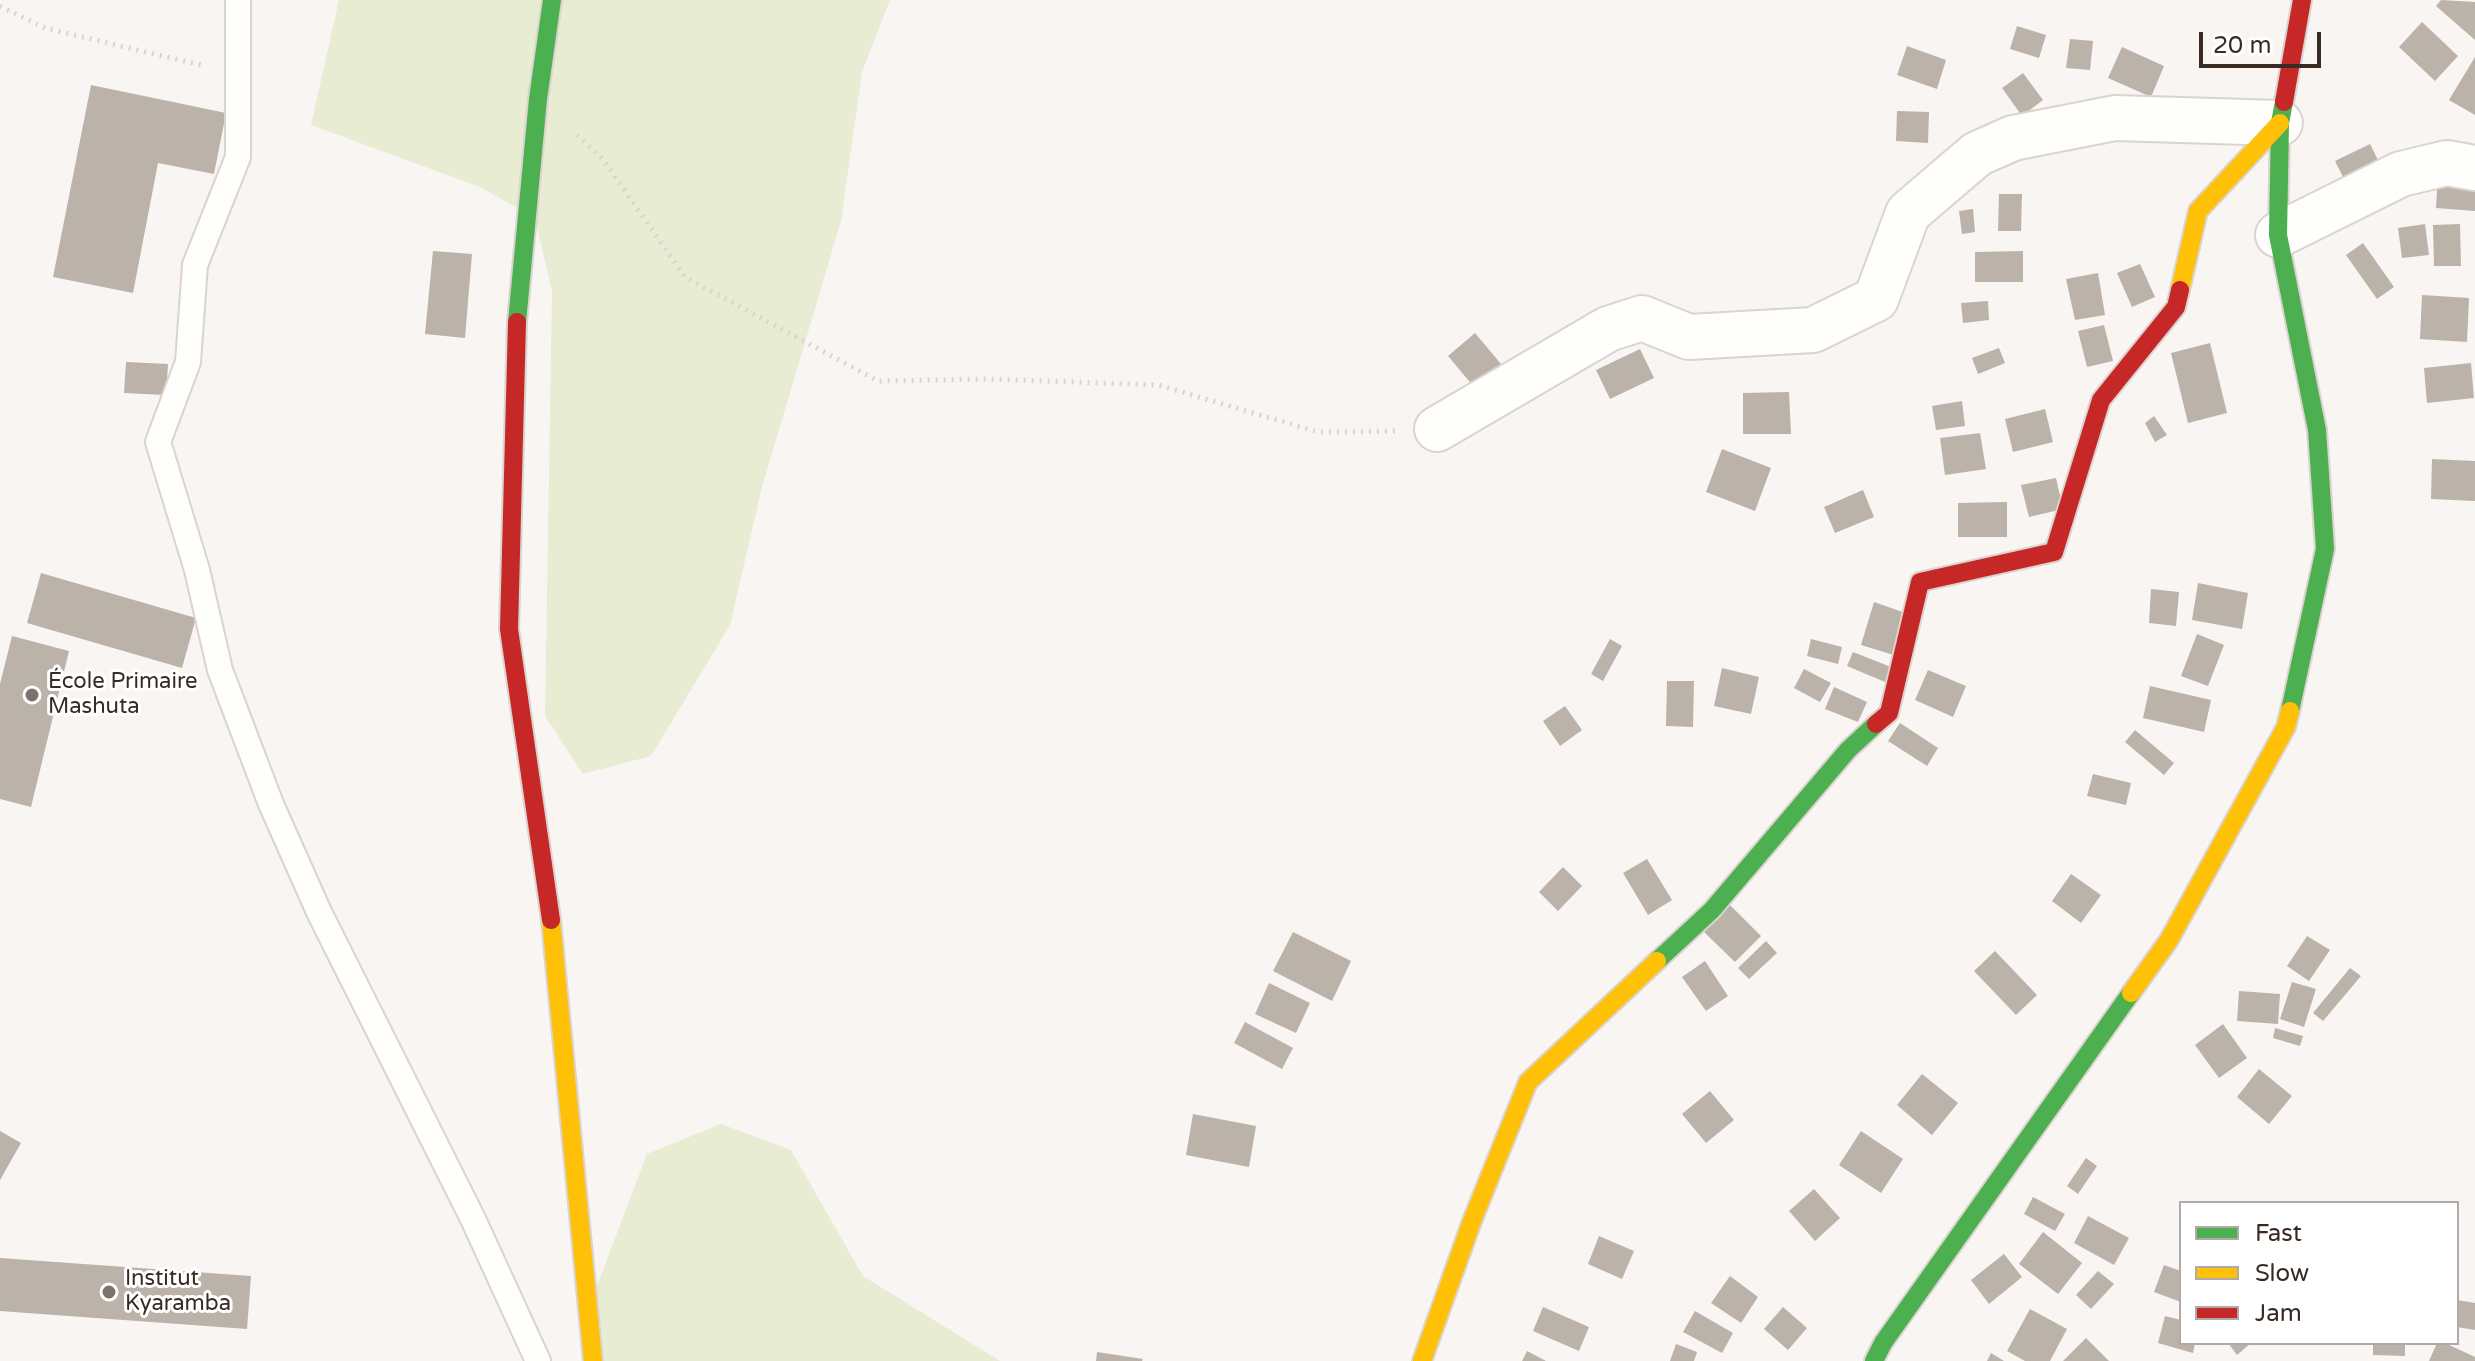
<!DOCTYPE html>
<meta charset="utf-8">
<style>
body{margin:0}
#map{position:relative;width:2475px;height:1361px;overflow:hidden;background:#f9f5f3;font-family:"Varela Round",sans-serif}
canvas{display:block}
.legend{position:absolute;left:2179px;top:1201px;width:280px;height:144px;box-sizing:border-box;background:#fff;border:2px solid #afaaa7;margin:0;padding:10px 14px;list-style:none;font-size:24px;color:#382b23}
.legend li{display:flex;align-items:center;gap:16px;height:40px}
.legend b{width:40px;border:2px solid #afaaa7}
.scale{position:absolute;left:2199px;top:32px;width:122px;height:36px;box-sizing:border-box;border:4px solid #382b23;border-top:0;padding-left:10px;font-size:24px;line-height:28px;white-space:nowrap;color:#382b23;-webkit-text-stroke:6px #fff;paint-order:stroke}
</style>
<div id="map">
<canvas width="2475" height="1361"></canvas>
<ul class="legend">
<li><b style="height:10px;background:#4caf50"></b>Fast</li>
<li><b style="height:10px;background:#ffc107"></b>Slow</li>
<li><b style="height:10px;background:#c62828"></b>Jam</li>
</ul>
<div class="scale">20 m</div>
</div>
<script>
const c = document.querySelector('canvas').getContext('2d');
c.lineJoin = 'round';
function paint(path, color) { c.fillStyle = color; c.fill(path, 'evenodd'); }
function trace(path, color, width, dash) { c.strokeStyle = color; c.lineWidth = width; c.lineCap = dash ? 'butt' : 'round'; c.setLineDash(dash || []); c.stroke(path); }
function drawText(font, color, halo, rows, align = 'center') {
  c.font = font + ' "Varela Round",sans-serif'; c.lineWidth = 6; c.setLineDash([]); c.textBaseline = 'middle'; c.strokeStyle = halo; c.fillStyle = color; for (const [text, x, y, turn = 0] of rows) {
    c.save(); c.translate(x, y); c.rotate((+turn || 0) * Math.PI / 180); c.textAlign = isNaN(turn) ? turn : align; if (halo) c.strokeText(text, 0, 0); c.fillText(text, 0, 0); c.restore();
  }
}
const green = new Path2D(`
 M 339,0 L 890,0 L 862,72 L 841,221 L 762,487 L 730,625 L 651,756 L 583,774 L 545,716 L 552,291 L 535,218 L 480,187 L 311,125 Z
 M 721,1124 L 791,1150 L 863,1276 L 1000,1361 L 596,1361 L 595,1291 L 647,1154 Z`);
const building = new Path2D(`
 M 2441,0 L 2475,2 L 2475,40 L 2436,6 Z
 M 2422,22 L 2458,56 L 2435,81 L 2399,47 Z
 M 2017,26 L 2046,35 L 2039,58 L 2010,49 Z
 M 2070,39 L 2093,41 L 2090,70 L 2066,68 Z
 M 1907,46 L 1946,60 L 1937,89 L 1897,75 Z
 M 2122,47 L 2164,66 L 2151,97 L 2108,78 Z
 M 2475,57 L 2475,115 L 2449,100 Z
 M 2023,73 L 2043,100 L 2022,116 L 2002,88 Z
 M 91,85 L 226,113 L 214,174 L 158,163 L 133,293 L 53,277 Z
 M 1897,111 L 1929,112 L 1928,143 L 1896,141 Z
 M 2370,144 L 2382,168 L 2347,185 L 2335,161 Z
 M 2438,173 L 2475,175 L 2475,211 L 2436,208 Z
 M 1999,194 L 2022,194 L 2021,231 L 1998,231 Z
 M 1973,209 L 1975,232 L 1962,234 L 1959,211 Z
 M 2425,224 L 2429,255 L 2402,258 L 2398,228 Z
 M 2460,224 L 2461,266 L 2434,266 L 2433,225 Z
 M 2363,243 L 2394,287 L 2377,299 L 2346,255 Z
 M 433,251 L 472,254 L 465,338 L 425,334 Z
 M 2023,251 L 2023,282 L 1975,282 L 1975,252 Z
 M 2140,264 L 2155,297 L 2132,307 L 2117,273 Z
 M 2098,273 L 2105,315 L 2075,320 L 2066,279 Z
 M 2422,295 L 2469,298 L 2467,342 L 2420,339 Z
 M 1988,301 L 1989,320 L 1963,323 L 1961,303 Z
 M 2104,325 L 2113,361 L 2087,367 L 2078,331 Z
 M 1475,333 L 1501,364 L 1474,387 L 1448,356 Z
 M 2210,343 L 2227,413 L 2188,423 L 2171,353 Z
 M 1999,348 L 2005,363 L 1978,374 L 1972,358 Z
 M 1640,349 L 1654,378 L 1610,399 L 1596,370 Z
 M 126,362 L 168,364 L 166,395 L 124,393 Z
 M 2471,363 L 2474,398 L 2427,403 L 2424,368 Z
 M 1789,392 L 1791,434 L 1743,434 L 1743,393 Z
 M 1962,401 L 1965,426 L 1936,430 L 1932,406 Z
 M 2045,409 L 2053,442 L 2013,452 L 2005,419 Z
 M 2154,416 L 2167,435 L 2155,442 L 2145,423 Z
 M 1980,433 L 1986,469 L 1945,475 L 1940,438 Z
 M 1722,449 L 1771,468 L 1755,511 L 1706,492 Z
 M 2432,459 L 2475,461 L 2475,501 L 2431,499 Z
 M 2056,478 L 2063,509 L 2029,517 L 2021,485 Z
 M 1863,490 L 1874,517 L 1835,533 L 1824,507 Z
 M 2007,502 L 2007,537 L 1958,537 L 1958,503 Z
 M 41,573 L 196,618 L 182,668 L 27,623 Z
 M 2198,583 L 2248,593 L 2242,629 L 2192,620 Z
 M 2151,589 L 2179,592 L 2176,626 L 2149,623 Z
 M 1874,602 L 1911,615 L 1897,656 L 1861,645 Z
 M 2197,634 L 2224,645 L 2208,686 L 2181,676 Z
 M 12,636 L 69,651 L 31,807 L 0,799 L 0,684 Z
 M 1610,639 L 1622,646 L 1603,681 L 1591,674 Z
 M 1811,639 L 1842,647 L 1838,664 L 1807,656 Z
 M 1853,652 L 1891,667 L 1885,682 L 1847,666 Z
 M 1722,668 L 1759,677 L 1751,714 L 1714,706 Z
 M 1804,669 L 1831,683 L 1820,702 L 1794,688 Z
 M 1928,670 L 1966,686 L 1953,717 L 1915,700 Z
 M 1667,681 L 1694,681 L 1693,727 L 1666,726 Z
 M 2150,686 L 2211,700 L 2204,732 L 2143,718 Z
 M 1834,687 L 1867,702 L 1858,722 L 1825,709 Z
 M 1565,706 L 1582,730 L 1560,746 L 1543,721 Z
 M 1900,723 L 1938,748 L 1927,766 L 1888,741 Z
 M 2135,730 L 2174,763 L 2164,775 L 2125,742 Z
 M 2093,774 L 2131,783 L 2126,805 L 2087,796 Z
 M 1647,859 L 1672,900 L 1648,915 L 1623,873 Z
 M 1563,867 L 1582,886 L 1558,911 L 1539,892 Z
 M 2071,874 L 2101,895 L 2081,923 L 2052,901 Z
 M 1730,905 L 1761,936 L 1735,962 L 1704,932 Z
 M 1293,932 L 1351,961 L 1332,1001 L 1273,971 Z
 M 2307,936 L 2330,950 L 2309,981 L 2287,966 Z
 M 1766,941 L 1777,953 L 1749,979 L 1738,968 Z
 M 1995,951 L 2037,995 L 2016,1015 L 1974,971 Z
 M 1705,961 L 1728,996 L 1706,1011 L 1682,977 Z
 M 2350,968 L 2361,976 L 2323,1021 L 2313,1013 Z
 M 2292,982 L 2316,989 L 2304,1027 L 2280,1019 Z
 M 1269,983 L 1310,1003 L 1296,1033 L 1255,1014 Z
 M 2239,991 L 2280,994 L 2278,1024 L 2237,1021 Z
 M 1245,1022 L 1293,1048 L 1282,1069 L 1234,1043 Z
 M 2223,1024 L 2247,1058 L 2219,1078 L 2195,1045 Z
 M 2275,1028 L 2303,1036 L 2300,1046 L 2273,1038 Z
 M 2259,1069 L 2292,1096 L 2269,1124 L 2237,1097 Z
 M 1922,1074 L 1958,1103 L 1932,1135 L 1897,1105 Z
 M 1710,1091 L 1734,1120 L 1706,1143 L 1682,1114 Z
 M 1193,1114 L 1256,1126 L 1249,1167 L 1186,1155 Z
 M 0,1131 L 21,1143 L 0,1180 Z
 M 1861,1131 L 1903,1159 L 1881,1193 L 1839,1165 Z
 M 2086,1158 L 2097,1166 L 2078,1194 L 2067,1186 Z
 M 1814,1189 L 1840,1218 L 1815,1241 L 1789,1211 Z
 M 2033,1197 L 2065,1214 L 2055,1231 L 2024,1214 Z
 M 2088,1216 L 2129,1238 L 2114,1265 L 2074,1243 Z
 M 2043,1232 L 2082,1263 L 2058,1294 L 2019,1264 Z
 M 1599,1236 L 1634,1251 L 1622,1279 L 1588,1264 Z
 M 2004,1254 L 2022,1277 L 1989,1304 L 1971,1280 Z
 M 0,1258 L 251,1276 L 247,1329 L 0,1311 Z
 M 2164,1265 L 2181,1271 L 2181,1302 L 2154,1292 Z
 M 2098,1271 L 2114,1284 L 2091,1309 L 2076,1295 Z
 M 1730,1276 L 1758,1297 L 1741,1323 L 1711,1303 Z
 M 2457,1300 L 2475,1303 L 2475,1330 L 2457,1327 Z
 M 1543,1307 L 1589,1327 L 1579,1351 L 1533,1331 Z
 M 1783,1307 L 1807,1328 L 1788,1350 L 1764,1329 Z
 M 2030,1309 L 2067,1329 L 2050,1361 L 2025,1361 L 2007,1351 Z
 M 1695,1311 L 1733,1333 L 1722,1353 L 1683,1332 Z
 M 2165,1316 L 2181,1320 L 2181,1343 L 2195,1343 L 2193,1353 L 2158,1343 Z
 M 2086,1338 L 2109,1361 L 2063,1361 Z
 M 2228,1343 L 2251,1343 L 2237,1355 Z
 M 2373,1343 L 2405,1343 L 2405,1356 L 2373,1355 Z
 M 2437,1343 L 2445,1343 L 2475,1357 L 2475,1361 L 2429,1361 Z
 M 1676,1344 L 1697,1352 L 1694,1361 L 1670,1361 Z
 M 1527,1351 L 1546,1361 L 1522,1361 Z
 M 1097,1352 L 1143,1359 L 1142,1361 L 1096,1361 Z
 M 1991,1353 L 2004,1361 L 1987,1361 Z`);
const path = new Path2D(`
 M 0,6 L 45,28 L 205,66
 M 577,135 L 602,158 L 685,277 L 878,381 L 987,379 L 1158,385 L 1318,432 L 1395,431`);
const lane = new Path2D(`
 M 238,0 L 238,157 L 195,265 L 188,362 L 158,442 L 197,570 L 220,670 L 271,804 L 319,912 L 473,1219 L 538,1361`);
const street = new Path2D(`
 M 2278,235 L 2401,174 L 2447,163 L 2475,168
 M 1437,429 L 1608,329 L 1642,318 L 1689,337 L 1813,330 L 1876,299 L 1908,213 L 1977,154 L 2013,138 L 2115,118 L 2280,123`);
const fast = new Path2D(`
 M 2284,102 L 2280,123 L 2278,235 L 2317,430 L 2325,549 L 2290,711
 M 517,322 L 538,99 L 552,0
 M 1657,961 L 1712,910 L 1848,750 L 1876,724
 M 1874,1361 L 1883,1343 L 2131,993`);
const slow = new Path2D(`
 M 2180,290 L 2198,211 L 2280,123
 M 551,920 L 593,1361
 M 2131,993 L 2169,940 L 2286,727 L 2290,711
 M 1422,1361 L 1472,1221 L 1528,1082 L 1657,961`);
const jam = new Path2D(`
 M 2284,102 L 2302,0
 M 517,322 L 509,629 L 551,920
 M 1876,724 L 1889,713 L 1920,582 L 2054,552 L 2101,400 L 2176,307 L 2180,290`);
const markers = [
 [32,695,8,"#7c726c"],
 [109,1292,8,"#7c726c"]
];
const poiNames = [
 ["École Primaire",48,682],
 ["Mashuta",48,707],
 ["Institut",125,1279],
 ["Kyaramba",125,1304]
];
paint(green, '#e7ecd2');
paint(building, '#bbb2aa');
trace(lane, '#dbd3cd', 28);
trace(street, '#dbd3cd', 48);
trace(fast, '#dbd3cd', 22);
trace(slow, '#dbd3cd', 22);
trace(jam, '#dbd3cd', 22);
trace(path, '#d8d4d3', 5, [2, 6]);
trace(lane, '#fefefd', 24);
trace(street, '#fefefd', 44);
trace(fast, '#4caf50', 18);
trace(slow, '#ffc107', 18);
trace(jam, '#c62828', 18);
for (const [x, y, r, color] of markers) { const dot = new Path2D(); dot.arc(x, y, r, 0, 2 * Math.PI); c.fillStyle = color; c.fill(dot); trace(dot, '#fff', 3); }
drawText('22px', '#382b23', '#fff', poiNames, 'left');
</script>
